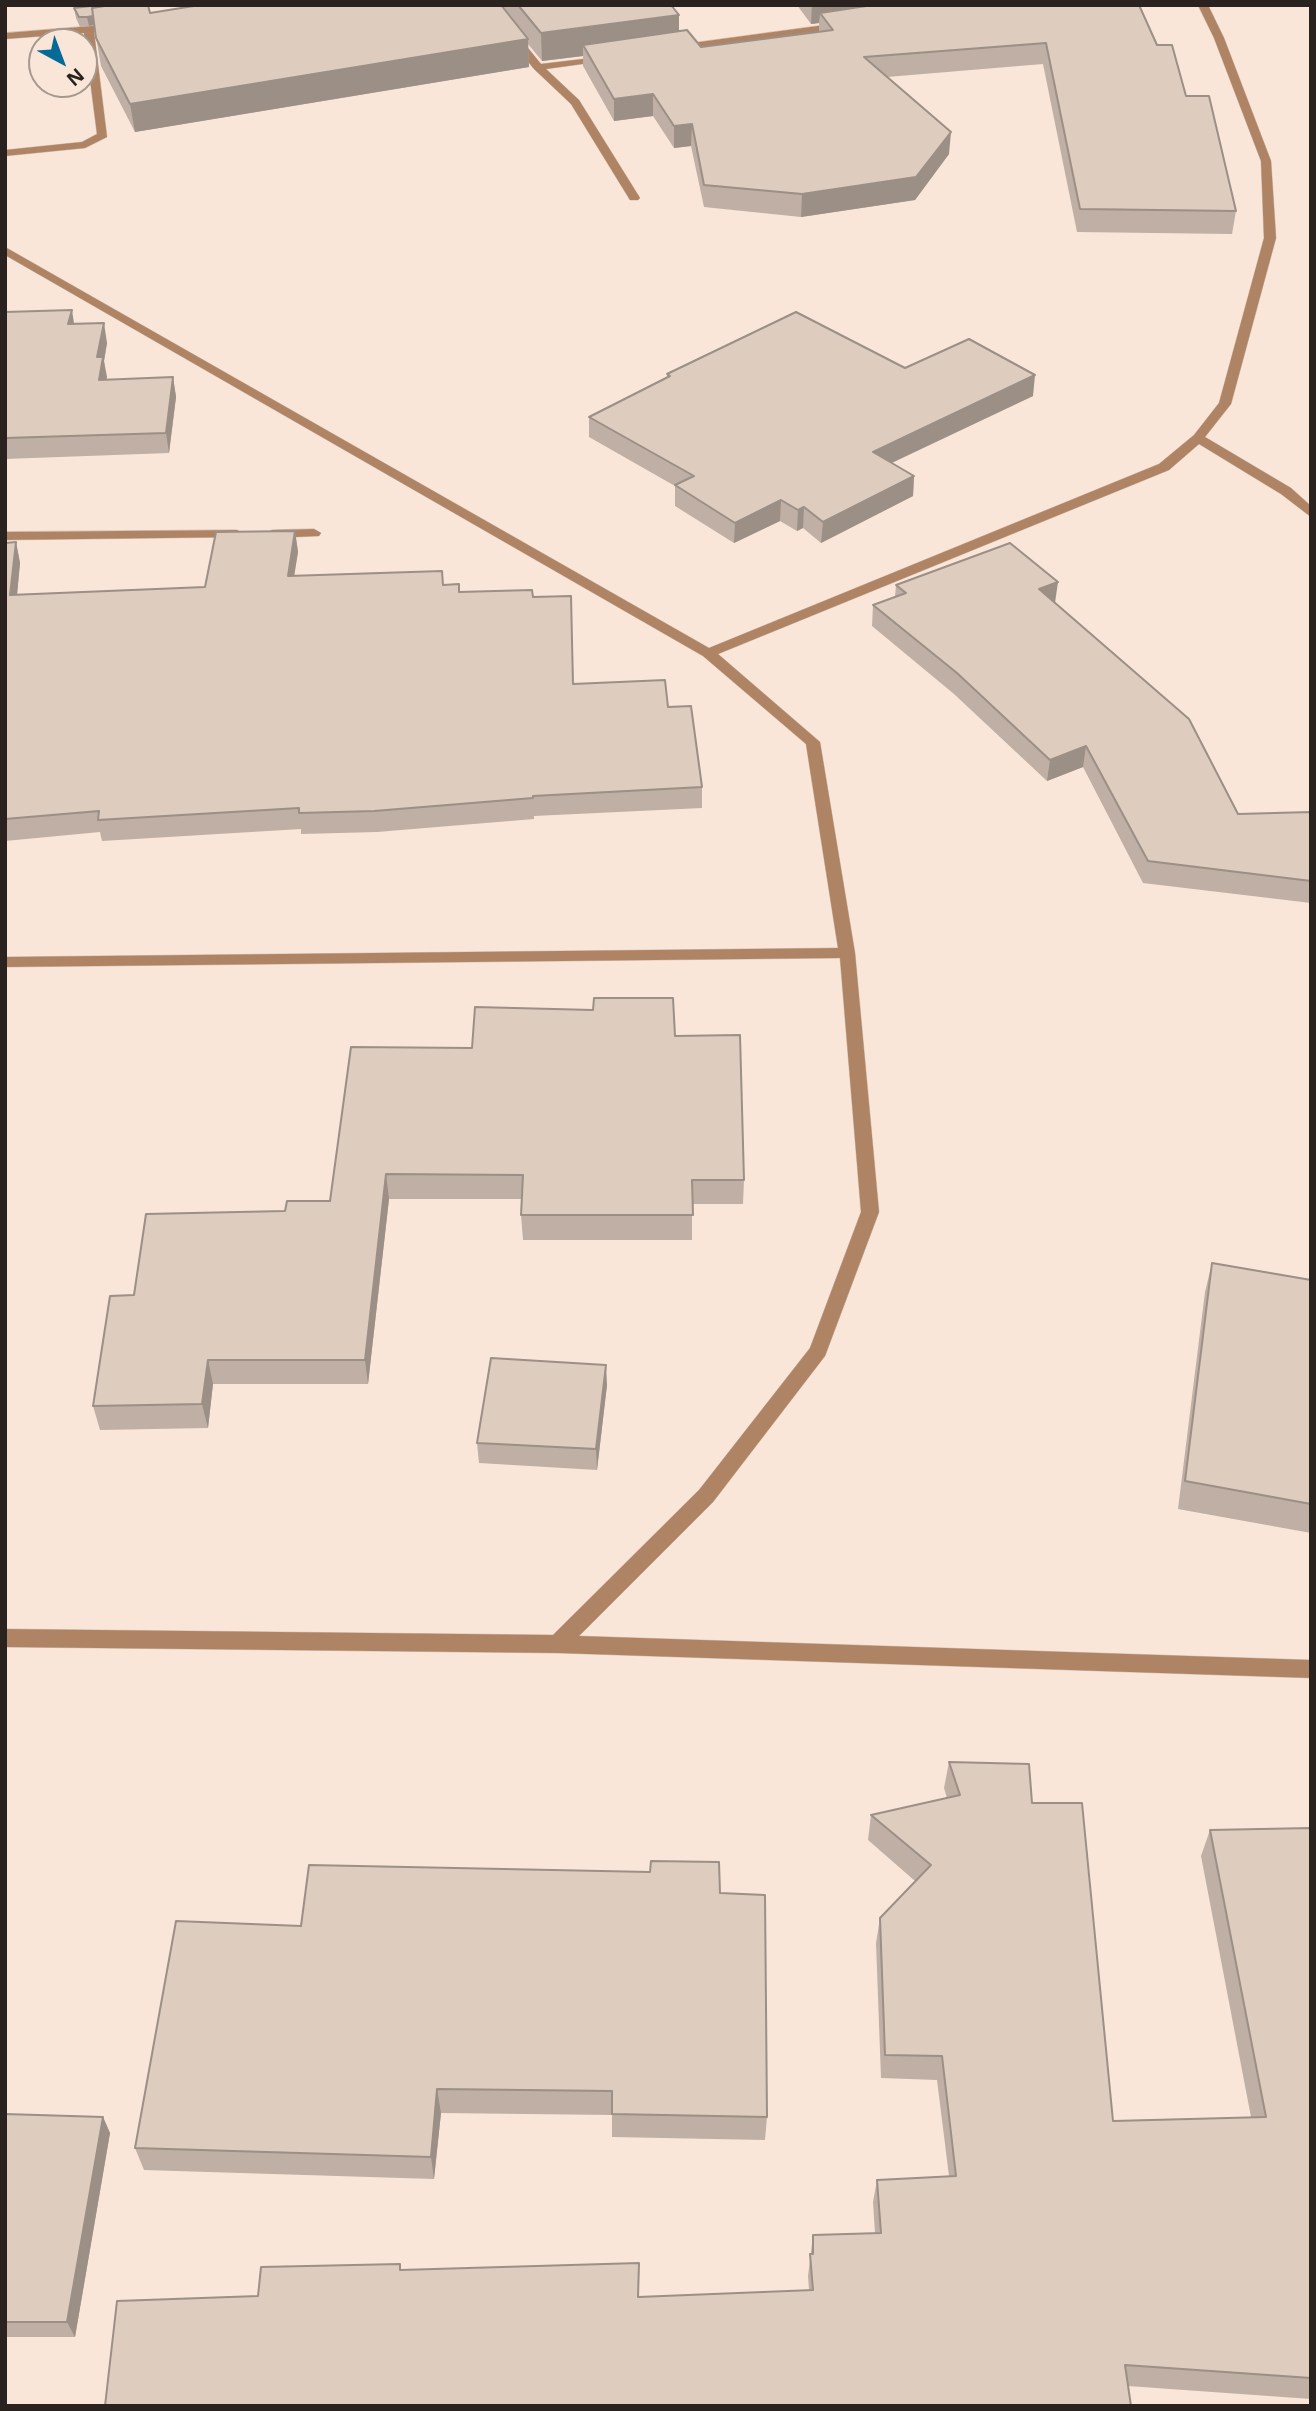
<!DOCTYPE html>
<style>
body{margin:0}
#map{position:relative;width:1316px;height:2411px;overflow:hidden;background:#f9e6d9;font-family:"Open Sans",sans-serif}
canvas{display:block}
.frame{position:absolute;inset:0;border:7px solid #29221e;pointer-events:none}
.north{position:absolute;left:28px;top:28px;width:70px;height:70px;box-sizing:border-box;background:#f9e6d9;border:2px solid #a6988e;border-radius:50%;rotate:139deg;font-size:19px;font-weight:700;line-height:28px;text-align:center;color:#29221e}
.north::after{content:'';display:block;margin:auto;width:24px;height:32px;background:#056a98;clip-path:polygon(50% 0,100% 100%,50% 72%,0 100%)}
</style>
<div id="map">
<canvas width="1316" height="2411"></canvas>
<div class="frame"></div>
<div class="north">N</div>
</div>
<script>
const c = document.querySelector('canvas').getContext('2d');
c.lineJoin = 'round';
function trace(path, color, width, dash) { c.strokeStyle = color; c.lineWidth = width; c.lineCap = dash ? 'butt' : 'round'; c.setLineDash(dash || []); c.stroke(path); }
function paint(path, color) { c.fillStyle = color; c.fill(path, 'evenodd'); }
const minor = new Path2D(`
 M 483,5 L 493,5 L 541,64 L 608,56 L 609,58 L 604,61 L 546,69 L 579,100 L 640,198 L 638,200 L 630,200 L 571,104 L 534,69 Z
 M 1198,5 L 1208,5 L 1224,38 L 1271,161 L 1276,238 L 1231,404 L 1205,437 L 1291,488 L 1311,506 L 1311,517 L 1281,494 L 1199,444 L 1169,470 L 718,654 L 820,742 L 855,953 L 879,1212 L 825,1356 L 713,1502 L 579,1636 L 1311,1660 L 1311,1678 L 558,1653 L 5,1647 L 5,1629 L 553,1635 L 699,1490 L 810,1348 L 861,1212 L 840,958 L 5,967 L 5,957 L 838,948 L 806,744 L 703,656 L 5,255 L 5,247 L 709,648 L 1159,464 L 1194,435 L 1219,403 L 1264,238 L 1261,161 L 1214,38 Z
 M 840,23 L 845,26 L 844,28 L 677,51 L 672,48 L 677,45 Z
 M 117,24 L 121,25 L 121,29 L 94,32 L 107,137 L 85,148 L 5,156 L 5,150 L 82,142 L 97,134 L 84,33 L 5,39 L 5,33 Z
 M 314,529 L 321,533 L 319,536 L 272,538 L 265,534 L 272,530 Z
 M 237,530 L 244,534 L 242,537 L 5,540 L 5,532 Z`);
const wall = new Path2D(`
 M 200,5 L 671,5 L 679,15 L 679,32 L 701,47 L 819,32 L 819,23 L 811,24 L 797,5 L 1139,5 L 1157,45 L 1186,96 L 1236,211 L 1232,234 L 1077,232 L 1043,64 L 887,77 L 949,154 L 915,200 L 801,217 L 704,207 L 691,146 L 674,148 L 653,116 L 614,121 L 583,66 L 583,56 L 542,61 L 528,44 L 529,67 L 135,132 L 101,66 L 94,25 L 80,27 L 76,18 L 74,8 L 150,13 Z
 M 5,312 L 74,324 L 107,343 L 104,361 L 106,380 L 173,377 L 176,397 L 169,453 L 5,459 Z
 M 905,368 L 1033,396 L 892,463 L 914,476 L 913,496 L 821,543 L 803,528 L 797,531 L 780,521 L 734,543 L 675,506 L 675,486 L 589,437 L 589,417 L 667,377 L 667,374 Z
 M 295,531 L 298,552 L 294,575 L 443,585 L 459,592 L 533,597 L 573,684 L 668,707 L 702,787 L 702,808 L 534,816 L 534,819 L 377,832 L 301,834 L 301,829 L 102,841 L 100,832 L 5,841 L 5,543 L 16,542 L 20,563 L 17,595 L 205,587 Z
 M 896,585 L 1055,602 L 1238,814 L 1311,812 L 1311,903 L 1143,883 L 1083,767 L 1047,781 L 954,694 L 872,626 L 873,605 L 895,597 Z
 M 675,1036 L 744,1180 L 743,1204 L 692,1204 L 692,1240 L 523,1240 L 521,1215 L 522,1199 L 389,1199 L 368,1384 L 213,1384 L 208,1428 L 100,1430 L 93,1406 L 134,1295 L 285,1211 L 330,1201 L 472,1048 Z
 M 1212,1263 L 1311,1280 L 1311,1533 L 1178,1509 L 1205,1292 Z
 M 607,1385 L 597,1470 L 479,1463 L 477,1443 Z
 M 949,1762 L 1032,1803 L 1113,2121 L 1251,2117 L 1201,1856 L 1210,1830 L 1311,1828 L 1311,2399 L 1128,2386 L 258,2296 L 400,2264 L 401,2270 L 639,2297 L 809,2290 L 808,2276 L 813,2235 L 875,2233 L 873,2202 L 877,2180 L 949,2176 L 937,2080 L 881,2078 L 876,1943 L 880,1918 L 915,1881 L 868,1840 L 871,1815 L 947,1798 L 944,1788 Z
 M 720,1893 L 767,2117 L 765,2140 L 612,2137 L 612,2115 L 441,2113 L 434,2179 L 144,2170 L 135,2148 Z
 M 5,2114 L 103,2117 L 110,2133 L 75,2337 L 5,2337 Z`);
const shadedWall = new Path2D(`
 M 812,5 L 947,5 L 820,13 L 819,23 L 811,24 Z
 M 147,7 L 149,17 L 89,26 L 87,17 Z
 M 679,15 L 679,42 L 583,45 L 583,56 L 542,61 L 541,33 Z
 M 528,39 L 529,67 L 135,132 L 130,104 Z
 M 653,94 L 653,116 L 614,121 L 614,99 Z
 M 692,124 L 691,146 L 674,148 L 674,126 Z
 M 951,132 L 949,154 L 915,200 L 801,217 L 802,194 Z
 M 72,310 L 75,330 L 68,324 Z
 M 104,323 L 107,343 L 104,361 L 107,377 L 102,400 L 99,380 L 97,357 Z
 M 1035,375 L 1033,396 L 872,472 L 873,452 Z
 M 173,377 L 176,397 L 169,453 L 166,433 Z
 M 914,476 L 913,496 L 821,543 L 823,522 Z
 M 781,500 L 780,521 L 734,543 L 735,523 Z
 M 804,507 L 803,528 L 797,531 L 798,510 Z
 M 295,531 L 298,552 L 291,596 L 288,576 Z
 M 16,542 L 20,563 L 15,616 L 10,595 Z
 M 1058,582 L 1055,603 L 1039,589 Z
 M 1086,746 L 1083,767 L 1047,781 L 1050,760 Z
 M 386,1174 L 389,1199 L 368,1384 L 365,1360 Z
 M 208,1360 L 213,1384 L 208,1428 L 202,1404 Z
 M 606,1365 L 607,1385 L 597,1470 L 596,1449 Z
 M 437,2089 L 441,2113 L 434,2179 L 431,2157 Z
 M 103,2117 L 110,2133 L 75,2337 L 67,2322 Z`);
const building = new Path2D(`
 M 99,5 L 111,5 L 92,8 L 93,16 L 87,17 L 79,17 L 74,8 Z
 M 111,5 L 148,5 L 150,13 L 200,5 L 501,5 L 528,39 L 130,104 L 96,38 L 92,8 Z
 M 518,5 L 671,5 L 679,15 L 541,33 Z
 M 873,5 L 1139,5 L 1157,45 L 1172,45 L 1186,96 L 1209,96 L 1236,211 L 1080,209 L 1046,43 L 864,57 L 951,132 L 916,177 L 802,194 L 704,185 L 692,124 L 674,126 L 653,94 L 614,99 L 583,45 L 687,30 L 701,47 L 833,30 L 820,13 Z
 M 72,310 L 68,324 L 104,323 L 97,357 L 103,357 L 99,380 L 173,377 L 166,433 L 5,438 L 5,312 Z
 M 796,312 L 905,368 L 969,339 L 1035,375 L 873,452 L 914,476 L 823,522 L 804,507 L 798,510 L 781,500 L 735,523 L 675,485 L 694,476 L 589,417 L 670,376 L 667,374 Z
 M 295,531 L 288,576 L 442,571 L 443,585 L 459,584 L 459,592 L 532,590 L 533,597 L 571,596 L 573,684 L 665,680 L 668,707 L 691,706 L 702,787 L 533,796 L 533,798 L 374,811 L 299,813 L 299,808 L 98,820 L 99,811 L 5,819 L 5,543 L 16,542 L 10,595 L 205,587 L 216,532 Z
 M 1010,543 L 1058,582 L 1039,589 L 1189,719 L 1238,814 L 1311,812 L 1311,881 L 1148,861 L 1086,746 L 1050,760 L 957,673 L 873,605 L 906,593 L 896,585 Z
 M 594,998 L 673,998 L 675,1036 L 740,1035 L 744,1180 L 692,1180 L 693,1215 L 521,1215 L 523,1175 L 386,1174 L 365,1360 L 208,1360 L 202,1404 L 93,1406 L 110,1296 L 134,1295 L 146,1214 L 285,1211 L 287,1201 L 330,1201 L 351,1047 L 472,1048 L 475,1007 L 593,1010 Z
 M 1212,1263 L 1311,1280 L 1311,1504 L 1185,1481 Z
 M 491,1358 L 606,1365 L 596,1449 L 477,1443 Z
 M 949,1762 L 1029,1764 L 1032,1803 L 1082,1803 L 1113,2121 L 1266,2117 L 1210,1830 L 1311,1828 L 1311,2378 L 1125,2365 L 1131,2406 L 105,2406 L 117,2301 L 258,2296 L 261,2267 L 400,2264 L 400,2270 L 639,2263 L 638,2297 L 813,2290 L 810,2254 L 813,2254 L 813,2235 L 881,2233 L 877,2180 L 956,2176 L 942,2056 L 885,2055 L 880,1918 L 931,1865 L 871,1815 L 960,1795 Z
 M 651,1861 L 719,1862 L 720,1893 L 765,1895 L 767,2117 L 612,2114 L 612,2091 L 437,2089 L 431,2157 L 135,2148 L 176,1921 L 301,1926 L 309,1865 L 650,1872 Z
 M 5,2114 L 103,2117 L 67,2322 L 5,2322 Z`);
trace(minor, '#d4c3b7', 1);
paint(minor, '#af8464');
paint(wall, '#bfafa4');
paint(shadedWall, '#9b8f86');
paint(building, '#deccbf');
trace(building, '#9b8f86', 2);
</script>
